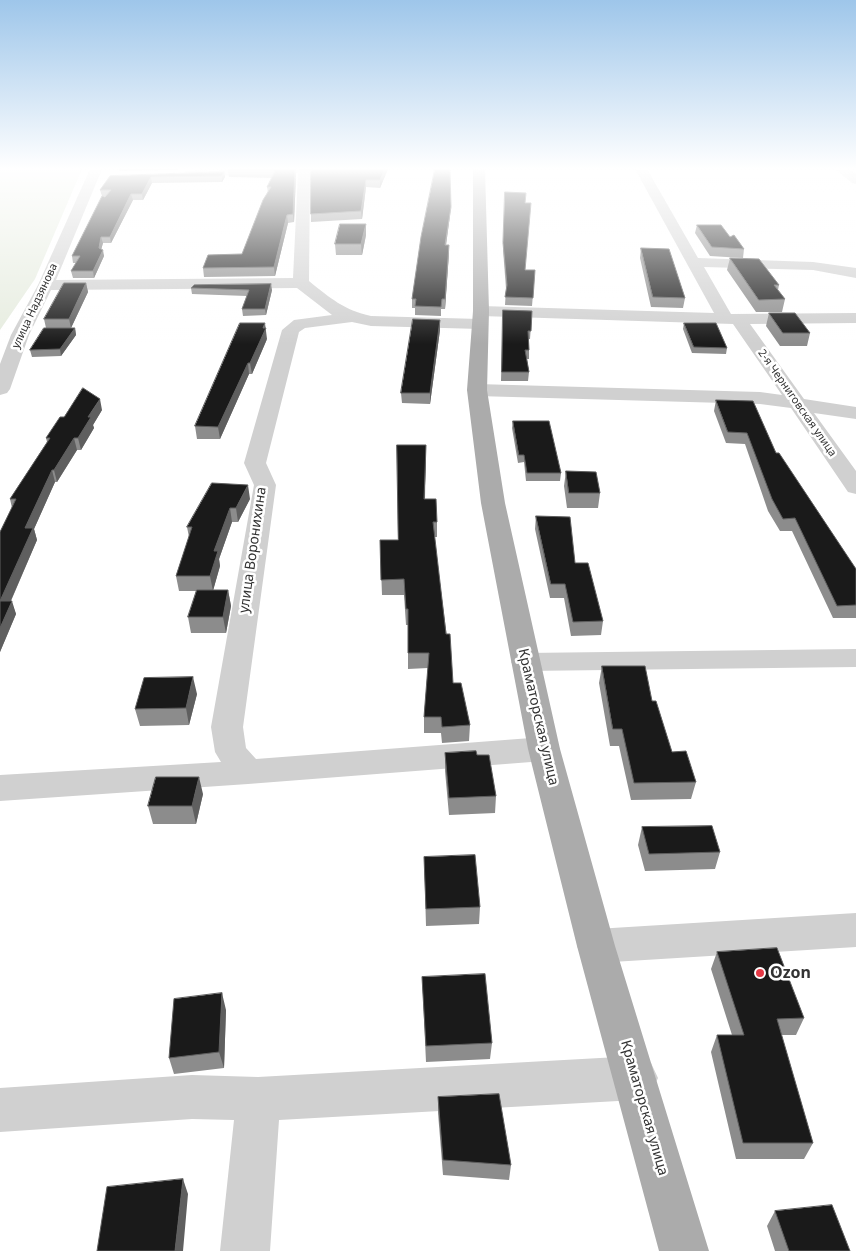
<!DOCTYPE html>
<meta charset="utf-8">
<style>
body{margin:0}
canvas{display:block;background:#fff}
</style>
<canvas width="856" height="1251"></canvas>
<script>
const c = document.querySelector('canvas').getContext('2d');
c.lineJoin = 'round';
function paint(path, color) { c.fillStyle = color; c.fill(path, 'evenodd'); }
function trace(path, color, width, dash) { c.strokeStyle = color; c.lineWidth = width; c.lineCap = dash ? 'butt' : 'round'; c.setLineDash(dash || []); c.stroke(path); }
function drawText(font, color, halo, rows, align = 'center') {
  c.font = font + ' "Noto Sans",sans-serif'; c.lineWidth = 5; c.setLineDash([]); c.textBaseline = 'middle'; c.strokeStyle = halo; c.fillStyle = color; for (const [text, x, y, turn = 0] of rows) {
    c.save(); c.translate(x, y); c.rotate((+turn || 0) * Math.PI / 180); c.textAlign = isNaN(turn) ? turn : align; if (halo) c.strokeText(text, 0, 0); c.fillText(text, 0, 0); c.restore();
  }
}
const green = new Path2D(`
 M 0,169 L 82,169 L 35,279 L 0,330 Z`);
const minor = new Path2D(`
 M 90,169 L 102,169 L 56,280 L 293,278 L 298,173 L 187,177 L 181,174 L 187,171 L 324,169 L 322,171 L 310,173 L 309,281 C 330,298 344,310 371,316 L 480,319 L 486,320 L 488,324 L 486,328 L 480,329 L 371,326 L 352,322 L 305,328 L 299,332 L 266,463 L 276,485 L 243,727 L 246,748 L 256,759 L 544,737 L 555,741 L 560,749 L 555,757 L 544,761 L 248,784 L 0,801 L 0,775 L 221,762 L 215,752 L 211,727 L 254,485 L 244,463 L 282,330 L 294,320 L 332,315 L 297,288 L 51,290 L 29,335 L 10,389 L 7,393 L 0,395 L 0,364 L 11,335 L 38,285 Z
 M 635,169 L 647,169 L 698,258 L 813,262 L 856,268 L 856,278 L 813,270 L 704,267 L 731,314 L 856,313 L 856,323 L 750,324 L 804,399 L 856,407 L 856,419 L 814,413 L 856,471 L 856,494 L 848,492 L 791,408 L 760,404 L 477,396 L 470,394 L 467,390 L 470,386 L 477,384 L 760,392 L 782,395 L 733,324 L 481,316 L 475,314 L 473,311 L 475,308 L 481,306 L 714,313 Z
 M 835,169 L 848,169 L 856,174 L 856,184 L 852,183 Z
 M 856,649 L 856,667 L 525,671 L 515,669 L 511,662 L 515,655 L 525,653 Z
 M 856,913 L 856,947 L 596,963 L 582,958 L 577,946 L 582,934 L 596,929 Z
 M 636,1056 L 651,1063 L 658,1078 L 651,1093 L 636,1100 L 279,1120 L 270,1251 L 220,1251 L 234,1120 L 192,1119 L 0,1132 L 0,1088 L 192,1075 L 258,1077 Z`);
const primary = new Path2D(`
 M 473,169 L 485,169 L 489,311 L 487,390 L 505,503 L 560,749 L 615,946 L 709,1251 L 659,1251 L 577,946 L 528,749 L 481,503 L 467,390 L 473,311 Z`);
const wall = new Path2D(`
 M 119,169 L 206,169 L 119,171 Z
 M 296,169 L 296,175 L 294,222 L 288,223 L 275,276 L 204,277 L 203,268 L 242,254 L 268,193 L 267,187 L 272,178 L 229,177 L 228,170 Z
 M 311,169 L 388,169 L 380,188 L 366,187 L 362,219 L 311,222 Z
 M 224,172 L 225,177 L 222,182 L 152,183 L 143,200 L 133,200 L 111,243 L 103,243 L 101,249 L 104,256 L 94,278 L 73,278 L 71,271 L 76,263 L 73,263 L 72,256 L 106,196 L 102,196 L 100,190 L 110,176 Z
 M 505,192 L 525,203 L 525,270 L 535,270 L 532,306 L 505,305 L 506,289 L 503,250 Z
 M 450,215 L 446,245 L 449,253 L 445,309 L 441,309 L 441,316 L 415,315 L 415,308 L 412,308 L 412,299 Z
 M 366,224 L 366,235 L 362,255 L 336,255 L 335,244 Z
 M 697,225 L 730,237 L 744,249 L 743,258 L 710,256 L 695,233 Z
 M 641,248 L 685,298 L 683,308 L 651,307 L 640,258 Z
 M 730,258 L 779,285 L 778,290 L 785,299 L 782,312 L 756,312 L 727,270 Z
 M 86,283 L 88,292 L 71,328 L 75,328 L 76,335 L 61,356 L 32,357 L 30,350 L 46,328 L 44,319 Z
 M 191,288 L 272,290 L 266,315 L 243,316 L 242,309 L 247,296 L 192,294 Z
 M 503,310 L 532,311 L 530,339 L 529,339 L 529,359 L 527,359 L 529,372 L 528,381 L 501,381 Z
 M 769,313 L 810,333 L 807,346 L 780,346 L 766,326 Z
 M 440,320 L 440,330 L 430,404 L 402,403 L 401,393 Z
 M 684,323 L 727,348 L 726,354 L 692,353 L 683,329 Z
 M 267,339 L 252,374 L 249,374 L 220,439 L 197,439 L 195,426 Z
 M 716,400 L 776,453 L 856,569 L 856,618 L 833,618 L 792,531 L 780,531 L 768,511 L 745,444 L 726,443 L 714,411 Z
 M 102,410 L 93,425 L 94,428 L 81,450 L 77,450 L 57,482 L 55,482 L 34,529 L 37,540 L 11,601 L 16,614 L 0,652 L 0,532 L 12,508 L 10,499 L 47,442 L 46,438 L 64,417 Z
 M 513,421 L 561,473 L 560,481 L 526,481 L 524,462 L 518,463 L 512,428 Z
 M 426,445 L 425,499 L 437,522 L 437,537 L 434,537 L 453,683 L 470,725 L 469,741 L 442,743 L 441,733 L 424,733 L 424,717 L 428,668 L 408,669 L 408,625 L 406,625 L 404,595 L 382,595 L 380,540 L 398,540 Z
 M 566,471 L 600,493 L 598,508 L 567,508 L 564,486 Z
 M 250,499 L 238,522 L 232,522 L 219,559 L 220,566 L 213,590 L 228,590 L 231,606 L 226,633 L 191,633 L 188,617 L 196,591 L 179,591 L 176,576 L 189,537 L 187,527 Z
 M 536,516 L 575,563 L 603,621 L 601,635 L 571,636 L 564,598 L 550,598 L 535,529 Z
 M 602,666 L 652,701 L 672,752 L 696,782 L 691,799 L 631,800 L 619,746 L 610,746 L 599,683 Z
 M 197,694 L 189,725 L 140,726 L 135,709 Z
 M 445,753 L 477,755 L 496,796 L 495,813 L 449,815 L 445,771 Z
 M 203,794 L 196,824 L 153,824 L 148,806 Z
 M 642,827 L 720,852 L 715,869 L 645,871 L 638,845 Z
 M 424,857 L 480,907 L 479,924 L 426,926 Z
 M 717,952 L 804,1018 L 796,1035 L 781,1035 L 813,1143 L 804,1159 L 736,1159 L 711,1052 L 717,1035 L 732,1035 L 711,969 Z
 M 422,977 L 492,1043 L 490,1059 L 426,1062 Z
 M 226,1010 L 224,1068 L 174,1074 L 169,1058 Z
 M 438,1097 L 511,1165 L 509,1180 L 443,1175 L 438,1113 Z
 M 775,1211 L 850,1251 L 775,1251 L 767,1226 Z`);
const shadedWall = new Path2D(`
 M 296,169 L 296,175 L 294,222 L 293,214 Z
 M 385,169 L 388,169 L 380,188 L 380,180 Z
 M 224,172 L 225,177 L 222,182 L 222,176 Z
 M 151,177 L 152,183 L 143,200 L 142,194 Z
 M 366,180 L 366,187 L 362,219 L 361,211 Z
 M 131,194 L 133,200 L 111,243 L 110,237 Z
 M 451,207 L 450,215 L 445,253 L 445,245 Z
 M 287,215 L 288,223 L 275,276 L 274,267 Z
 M 366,224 L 366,235 L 362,255 L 361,244 Z
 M 101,237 L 103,243 L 100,254 L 99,248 Z
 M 449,245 L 449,253 L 445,309 L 445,299 Z
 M 103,250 L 104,256 L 94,278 L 93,271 Z
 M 86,283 L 88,292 L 71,328 L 69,319 Z
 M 271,284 L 272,290 L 266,315 L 265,309 Z
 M 440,320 L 440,330 L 430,404 L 430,393 Z
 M 265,323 L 267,339 L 252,374 L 250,363 Z
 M 75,328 L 76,335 L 61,356 L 60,349 Z
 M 248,363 L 249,374 L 220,439 L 218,427 Z
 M 100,399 L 102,410 L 93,425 L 94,428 L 81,450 L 78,438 L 88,417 Z
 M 74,438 L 77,450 L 57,482 L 54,470 Z
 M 426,445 L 426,459 L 424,513 L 424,499 Z
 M 52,470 L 55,482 L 34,529 L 37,540 L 5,614 L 0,601 L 25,528 Z
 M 248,485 L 250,499 L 238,522 L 236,508 Z
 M 230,508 L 232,522 L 219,559 L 220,566 L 213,591 L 210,576 L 214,551 Z
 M 228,590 L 231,606 L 226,633 L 223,617 Z
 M 12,601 L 16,614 L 0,652 L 0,628 Z
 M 193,677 L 197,694 L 189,725 L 186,708 Z
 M 199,777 L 203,794 L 196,824 L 192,806 Z
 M 222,993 L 226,1010 L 224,1068 L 219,1052 Z
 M 183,1179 L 188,1194 L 183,1251 L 175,1251 Z`);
const building = new Path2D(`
 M 255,169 L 295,169 L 293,214 L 287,215 L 274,267 L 203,268 L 208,255 L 242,254 L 263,200 L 271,187 L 267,187 L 275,171 L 228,170 Z
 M 311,169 L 385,169 L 380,180 L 366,180 L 361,211 L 311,214 Z
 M 435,169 L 450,169 L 451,207 L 445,245 L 449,245 L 445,299 L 442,299 L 441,307 L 415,306 L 416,299 L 412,299 L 421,237 Z
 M 224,172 L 222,176 L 151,177 L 142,194 L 131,194 L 110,237 L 101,237 L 99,248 L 103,250 L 93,271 L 71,271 L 80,256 L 72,256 L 102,196 L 105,197 L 111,190 L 100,190 L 110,176 Z
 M 505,192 L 526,193 L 525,203 L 531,203 L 525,270 L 535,270 L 533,298 L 505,297 L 507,285 L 503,243 Z
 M 340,224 L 366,224 L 361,244 L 335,244 Z
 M 697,225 L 721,225 L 730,237 L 734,235 L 744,249 L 712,247 Z
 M 641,248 L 669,249 L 685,298 L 653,297 Z
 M 730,258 L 759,259 L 779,285 L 774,285 L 785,299 L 759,300 Z
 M 64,283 L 86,283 L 69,319 L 44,319 Z
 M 271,284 L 265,309 L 242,309 L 249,290 L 191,288 L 194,285 Z
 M 503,310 L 532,311 L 531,331 L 528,331 L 529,350 L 525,350 L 529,372 L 502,372 Z
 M 769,313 L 795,313 L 810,333 L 783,333 Z
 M 413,319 L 440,320 L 430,393 L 401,393 Z
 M 240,323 L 265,323 L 263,328 L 266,328 L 250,363 L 248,363 L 218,427 L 195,426 Z
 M 684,323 L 716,323 L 727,348 L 694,347 Z
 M 44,328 L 75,328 L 60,349 L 30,350 Z
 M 83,388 L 100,399 L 88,417 L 91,417 L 78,438 L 74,438 L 54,470 L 52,470 L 25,528 L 33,528 L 0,601 L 12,601 L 0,628 L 0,532 L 16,499 L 10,499 L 50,438 L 46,438 L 60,417 L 64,417 Z
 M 716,400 L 753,401 L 776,453 L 779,453 L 856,569 L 856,605 L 837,606 L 795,518 L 783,519 L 772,499 L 747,433 L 728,432 Z
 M 513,421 L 549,421 L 561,473 L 527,473 L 524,455 L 519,455 Z
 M 397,445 L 426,445 L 424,499 L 436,499 L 437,522 L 433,522 L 446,634 L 450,634 L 453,683 L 461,683 L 470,725 L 442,727 L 441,717 L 424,717 L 429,653 L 408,653 L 408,609 L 406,609 L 404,579 L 381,580 L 380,540 L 398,540 Z
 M 566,471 L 596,472 L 600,493 L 569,493 Z
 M 212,483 L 248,485 L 236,508 L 230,508 L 214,551 L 218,551 L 210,576 L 176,576 L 192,527 L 187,527 Z
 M 536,516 L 570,517 L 575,563 L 588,563 L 603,621 L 573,622 L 565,584 L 551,584 Z
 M 197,590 L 228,590 L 223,617 L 188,617 Z
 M 602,666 L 645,666 L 652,701 L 656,701 L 672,752 L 686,751 L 696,782 L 634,783 L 622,729 L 613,729 Z
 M 193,677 L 186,708 L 135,709 L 144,678 Z
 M 476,751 L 477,755 L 489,755 L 496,796 L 449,798 L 445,753 Z
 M 156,777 L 199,777 L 192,806 L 148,806 Z
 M 712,826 L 720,852 L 649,854 L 642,827 Z
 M 475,855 L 480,907 L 426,909 L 424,857 Z
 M 777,948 L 804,1018 L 777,1019 L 813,1143 L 743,1143 L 717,1035 L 744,1035 L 717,952 Z
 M 485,974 L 492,1043 L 426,1046 L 422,977 Z
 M 222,993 L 219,1052 L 169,1058 L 174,999 Z
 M 499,1094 L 511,1165 L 443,1160 L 438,1097 Z
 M 183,1179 L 175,1251 L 97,1251 L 107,1187 Z
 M 832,1205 L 850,1251 L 789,1251 L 775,1211 Z`);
const markers = [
 [760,973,5,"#e63946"]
];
const farStreetnames = [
 ["улица Надзянова",35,306,-65],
 ["2-я Черниговская улица",797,403,55]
];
const streetNames = [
 ["улица Воронихина",253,550,-82],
 ["Краматорская улица",538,717,77],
 ["Краматорская улица",644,1108,74]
];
const nearPoinames = [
 ["Ozon",770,973]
];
paint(green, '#e6ecdf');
paint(minor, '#d0d0d0');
paint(primary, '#ababab');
paint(wall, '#8c8c8c');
paint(shadedWall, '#5f5f5f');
paint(building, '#1a1a1a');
trace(building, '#5f5f5f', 1);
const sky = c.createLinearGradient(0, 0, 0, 344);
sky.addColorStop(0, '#9ec6ea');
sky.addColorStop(0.49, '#fff');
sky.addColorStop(1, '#ffffff00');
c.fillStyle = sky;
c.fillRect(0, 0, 856, 344);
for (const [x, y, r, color] of markers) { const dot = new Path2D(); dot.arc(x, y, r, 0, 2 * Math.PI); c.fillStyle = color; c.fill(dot); trace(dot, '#fff', 2); }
drawText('11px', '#333', '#fff', farStreetnames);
drawText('14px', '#333', '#fff', streetNames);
drawText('bold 16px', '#333', '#fff', nearPoinames, 'left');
</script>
